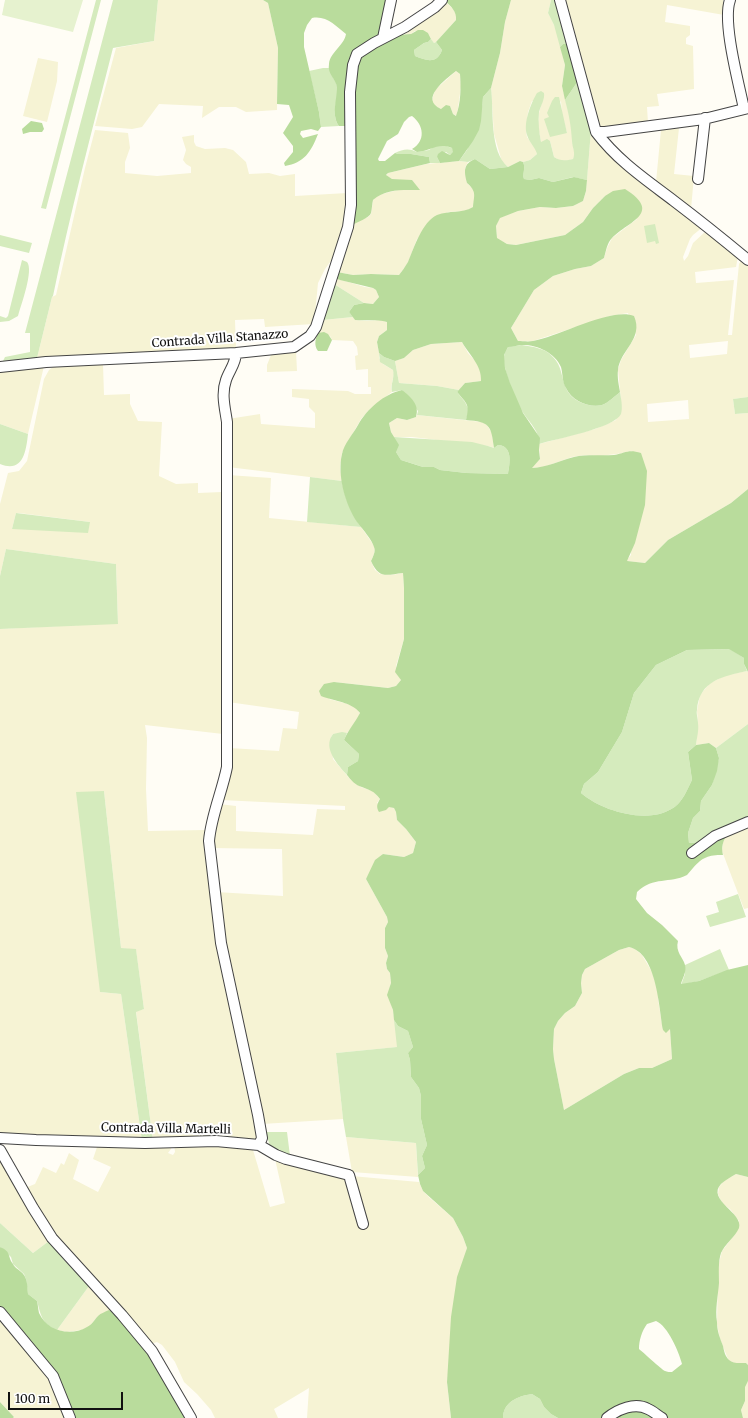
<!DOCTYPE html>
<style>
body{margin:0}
#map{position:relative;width:748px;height:1418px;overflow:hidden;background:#fffdf5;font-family:Merriweather,serif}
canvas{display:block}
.scale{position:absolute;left:8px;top:1392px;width:115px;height:18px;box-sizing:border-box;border:2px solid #111;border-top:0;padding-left:5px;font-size:12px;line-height:14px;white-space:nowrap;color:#111;-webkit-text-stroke:3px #fff;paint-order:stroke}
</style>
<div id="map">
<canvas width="748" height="1418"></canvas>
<div class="scale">100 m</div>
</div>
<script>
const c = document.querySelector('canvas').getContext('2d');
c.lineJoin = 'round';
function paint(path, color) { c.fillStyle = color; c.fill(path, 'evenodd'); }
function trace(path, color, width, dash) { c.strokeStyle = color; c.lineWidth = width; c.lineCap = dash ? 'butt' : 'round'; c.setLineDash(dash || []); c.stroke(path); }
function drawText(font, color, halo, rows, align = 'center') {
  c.font = font + ' Merriweather,serif'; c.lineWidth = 4; c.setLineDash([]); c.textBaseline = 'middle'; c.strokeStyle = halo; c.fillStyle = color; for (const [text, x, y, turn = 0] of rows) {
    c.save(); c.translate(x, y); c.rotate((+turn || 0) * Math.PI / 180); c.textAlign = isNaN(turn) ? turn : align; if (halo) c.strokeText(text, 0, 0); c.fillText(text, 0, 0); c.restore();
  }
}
const farmland = new Path2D(`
 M 158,0 L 263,0 L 268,3 L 278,48 L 277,110 L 246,112 L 236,107 L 219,107 L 202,118 L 203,106 L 159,104 L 142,127 L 132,129 L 95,126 L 116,48 L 154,41 Z
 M 511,0 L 551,0 L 548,13 L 556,29 L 565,65 L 562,86 L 572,126 L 572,141 L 575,155 L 573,159 L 566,161 L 559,160 L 554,157 L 550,141 L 541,142 L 538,126 L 539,113 L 542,102 L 532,101 L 528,112 L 526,131 L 527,137 L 536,149 L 537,154 L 530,160 L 523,162 L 520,161 L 508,167 L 502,162 L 494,134 L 491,88 L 500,53 L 505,22 ZM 561,101 L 562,114 L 567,133 L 549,117 Z
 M 565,0 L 723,0 L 724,15 L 667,5 L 665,22 L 690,26 L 690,35 L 686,38 L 686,44 L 693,46 L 694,89 L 657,94 L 659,106 L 647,107 L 648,123 L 600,129 Z
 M 445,1 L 452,8 L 457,15 L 456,20 L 436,42 L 434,43 L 432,41 L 428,33 L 415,31 L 411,34 L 397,35 Z
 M 38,58 L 58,62 L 57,81 L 47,122 L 23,116 Z
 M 456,71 L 460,74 L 461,86 L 457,116 L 453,114 L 450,106 L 441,109 L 435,106 L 432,102 L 433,96 L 435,90 Z
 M 679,128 L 674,174 L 694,176 L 691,209 L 656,182 L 661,130 Z
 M 95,130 L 128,133 L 130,148 L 125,162 L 125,173 L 157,176 L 191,173 L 191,167 L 186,164 L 183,160 L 186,150 L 182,137 L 194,135 L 194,142 L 196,146 L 205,149 L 225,148 L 233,150 L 246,162 L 249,174 L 269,173 L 280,176 L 295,174 L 295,196 L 347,193 L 343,224 L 336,254 L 325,269 L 318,283 L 314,324 L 265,327 L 264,319 L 235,320 L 236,350 L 37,358 L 52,297 L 56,295 L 85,168 Z
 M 591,130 L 599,144 L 608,154 L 703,227 L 693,235 L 690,239 L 683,257 L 684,261 L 688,256 L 693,243 L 706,231 L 738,256 L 736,267 L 695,272 L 696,283 L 734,280 L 728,335 L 732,335 L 739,264 L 742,259 L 748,264 L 748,397 L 733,399 L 735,414 L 748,413 L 748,489 L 731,503 L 668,540 L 645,563 L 626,561 L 631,555 L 632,451 L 617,454 L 599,456 L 586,455 L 572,457 L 544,467 L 531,468 L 540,459 L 539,444 L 595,429 L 616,420 L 621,401 L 618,370 L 621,360 L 636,335 L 628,313 L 610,316 L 533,341 L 518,341 L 511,328 L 534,290 L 553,276 L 575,269 L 591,266 L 604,258 L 607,248 L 612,238 L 637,219 L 605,196 L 593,208 L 583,222 L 565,235 L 516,245 L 507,244 L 497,239 L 496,226 L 500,217 L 518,211 L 540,207 L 556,208 L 573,206 L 583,201 L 586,191 ZM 728,341 L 727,354 L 690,358 L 689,345 ZM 688,400 L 689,419 L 648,422 L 647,404 Z
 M 459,161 L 468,162 L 465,168 L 467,183 L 473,189 L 475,196 L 473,207 L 466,211 L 448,212 L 417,239 L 408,263 L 399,275 L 371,274 L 353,275 L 337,272 L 351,226 L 357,221 L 368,217 L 371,214 L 373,200 L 378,195 L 398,190 L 401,180 L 392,179 L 386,176 L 388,173 L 426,164 Z
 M 335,278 L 365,287 L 373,288 L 376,290 L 379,297 L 373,304 L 364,303 L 334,284 Z
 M 353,317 L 355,320 L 367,321 L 380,320 L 387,322 L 387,330 L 379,336 L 377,342 L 379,353 L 379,358 L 383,364 L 393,370 L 394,374 L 391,388 L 392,392 L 370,409 L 361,419 L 348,442 L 342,453 L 340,467 L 342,481 L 228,467 L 228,419 L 260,414 L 261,424 L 315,428 L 315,413 L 309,407 L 309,399 L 292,397 L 292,389 L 348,391 L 355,394 L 371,394 L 371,387 L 368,387 L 368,369 L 356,370 L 355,356 L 358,355 L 357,347 L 353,341 L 332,340 L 330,336 L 318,333 L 323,320 Z
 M 462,342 L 468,353 L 477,363 L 482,375 L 481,381 L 465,383 L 459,390 L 437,386 L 399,383 L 395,361 L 404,358 L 413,350 L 431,344 Z
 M 296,351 L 297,371 L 267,372 L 267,365 L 271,355 Z
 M 103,364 L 104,395 L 130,394 L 130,404 L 138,421 L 162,422 L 159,476 L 176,484 L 198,483 L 198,493 L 222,492 L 223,734 L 145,725 L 147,738 L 146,789 L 148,831 L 205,830 L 218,945 L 224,982 L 242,1059 L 258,1136 L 256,1140 L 153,1141 L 136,1011 L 144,1009 L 136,950 L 121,948 L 104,791 L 100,992 L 121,994 L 142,1141 L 0,1136 L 0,629 L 118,623 L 116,564 L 6,549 L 0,576 L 0,504 L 8,473 L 19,471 L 27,461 L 44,379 L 49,370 L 54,366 ZM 16,513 L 19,513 L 90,522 L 12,529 Z
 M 44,366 L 28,434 L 0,424 L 0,370 Z
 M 417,415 L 482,422 L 487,425 L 492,433 L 494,448 L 488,446 L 412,437 L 394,437 L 391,432 L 389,423 L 397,418 L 407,420 L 416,417 Z
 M 228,475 L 271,478 L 269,518 L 361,527 L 375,547 L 374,554 L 371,561 L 375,570 L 380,574 L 391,575 L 403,573 L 404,588 L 404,639 L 396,666 L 401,680 L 396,686 L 388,688 L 334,682 L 329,699 L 348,704 L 357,708 L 360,714 L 355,723 L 347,733 L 333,734 L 331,737 L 333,759 L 350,779 L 361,787 L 373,791 L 380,799 L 377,803 L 394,808 L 396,812 L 397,820 L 406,829 L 416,842 L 413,853 L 404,857 L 383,854 L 366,879 L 387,917 L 388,922 L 385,928 L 385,948 L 388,956 L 386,963 L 387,969 L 390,973 L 391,983 L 388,995 L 393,1010 L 398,1047 L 336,1053 L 343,1119 L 262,1124 L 216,892 L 283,896 L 282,849 L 211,848 L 219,804 L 236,806 L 236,831 L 313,835 L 317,809 L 345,810 L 345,806 L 221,800 L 229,748 L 279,751 L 283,728 L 297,729 L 299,712 L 228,702 Z
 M 747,671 L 748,672 L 748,724 L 716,748 L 709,743 L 696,745 L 698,724 L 697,711 L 700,695 L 710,683 L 726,675 Z
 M 748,825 L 748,908 L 744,909 L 722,851 L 723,842 L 727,835 Z
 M 629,947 L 635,949 L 642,955 L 652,972 L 658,991 L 658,999 L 663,1030 L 670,1028 L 672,1059 L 652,1068 L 639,1068 L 624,1074 L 564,1110 L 554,1059 L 553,1049 L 554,1029 L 558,1021 L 565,1013 L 575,1006 L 582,993 L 581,983 L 582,975 L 585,969 L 619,950 Z
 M 346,1137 L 416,1143 L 418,1177 L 352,1172 Z
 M 98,1144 L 171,1145 L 171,1149 L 168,1153 L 173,1155 L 175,1152 L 174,1144 L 219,1144 L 253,1150 L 270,1207 L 285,1203 L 275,1159 L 351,1176 L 419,1182 L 423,1191 L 430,1198 L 453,1218 L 463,1237 L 467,1248 L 464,1260 L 447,1382 L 451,1418 L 307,1418 L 309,1388 L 274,1409 L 278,1418 L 215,1418 L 211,1410 L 197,1394 L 184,1382 L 175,1362 L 162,1345 L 157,1342 L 151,1344 L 58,1242 L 25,1188 L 35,1184 L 43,1167 L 56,1173 L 61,1163 L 64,1165 L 69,1153 L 79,1160 L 73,1179 L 98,1192 L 111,1167 L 93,1159 Z
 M 0,1155 L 49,1241 L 33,1253 L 0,1223 Z
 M 736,1174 L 748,1177 L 748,1365 L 746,1363 L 734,1363 L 729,1361 L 728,1359 L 720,1339 L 717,1324 L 718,1267 L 722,1251 L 735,1234 L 739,1221 L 730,1209 L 724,1205 L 720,1199 L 718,1194 L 719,1187 L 724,1181 Z
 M 89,1286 L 115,1314 L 98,1316 L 89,1327 L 82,1330 L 67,1332 L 57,1330 Z
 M 0,1316 L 44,1369 L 68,1418 L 13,1418 L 14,1417 L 0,1402 Z
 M 748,1381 L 748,1418 L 743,1418 L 741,1410 L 745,1401 L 744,1387 Z`);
const green = new Path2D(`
 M 96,0 L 101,0 L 46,209 L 41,208 Z
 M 113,0 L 158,0 L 154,41 L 113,48 C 92,131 70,213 53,296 L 52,297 L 37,358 L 3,361 L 5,357 L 30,352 L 30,333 L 25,333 Z
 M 551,0 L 555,0 L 568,43 L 563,44 L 560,47 L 554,25 L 548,13 Z
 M 431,39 L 434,43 L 436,42 L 442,50 C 437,65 425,60 415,56 L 414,50 L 424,43 L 428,42 Z
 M 323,68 L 329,68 C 331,76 336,80 337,86 C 339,100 330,114 339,126 L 321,127 L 319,112 L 309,71 Z
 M 578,81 L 591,130 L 587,180 L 573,177 L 553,182 L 539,178 L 530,180 L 524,179 C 522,173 526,168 523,162 L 530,160 L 537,154 C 535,147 529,142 527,135 C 523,123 531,103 537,93 L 541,91 L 544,93 C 545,99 541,105 539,112 C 538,122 539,132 541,142 L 547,139 L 550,141 L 554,157 C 560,161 565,161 573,159 C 576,153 572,147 572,141 C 571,125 569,115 565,100 Z
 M 491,88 C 494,111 489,151 508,167 L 490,169 L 475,159 L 468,162 L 459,161 L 467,150 L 482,107 L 483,97 Z
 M 555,97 L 559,97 L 567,133 L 550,137 L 544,119 L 549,117 L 547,113 L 552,101 Z
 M 435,146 L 446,146 L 452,148 L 454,152 L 450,155 L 446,152 L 437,157 L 440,163 L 430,163 L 429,157 L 411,154 L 398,154 L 395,153 C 403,149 409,148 417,152 L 429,150 Z
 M 655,224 L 659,243 L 656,244 L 655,241 L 647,243 L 644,226 Z
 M 0,235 L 32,243 L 29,253 L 0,246 Z
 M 22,260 L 27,262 C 34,270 21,305 18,316 L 9,321 L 0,322 L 0,316 L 6,318 L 8,316 Z
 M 334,284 L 364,303 L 354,305 L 349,312 L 353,317 L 323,320 Z
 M 522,345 C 534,347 545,348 553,357 C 562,366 561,377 566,388 C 571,401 589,408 602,405 C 608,403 615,396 620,392 C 621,398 623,408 621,414 C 615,428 555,439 539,444 C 540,432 530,423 524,414 C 517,404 502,368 504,356 C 504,353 507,350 508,347 Z
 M 379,353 L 384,357 L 395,361 L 399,383 L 437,386 L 459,390 L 457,392 L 465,402 L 469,410 L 466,420 L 417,415 L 418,411 L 402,390 L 392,392 C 390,385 395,378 393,370 L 380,362 Z
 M 748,397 L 748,413 L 735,414 L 733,399 Z
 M 0,424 L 28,434 C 26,452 23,473 0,464 Z
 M 394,437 L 472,442 L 488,446 L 494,448 L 498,445 C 513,446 510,463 508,474 L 466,473 L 440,470 L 434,467 L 423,467 L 417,465 L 401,460 L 396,452 Z
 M 310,477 L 342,481 C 344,497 352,514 361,527 L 307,522 Z
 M 16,513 L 90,522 L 88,533 L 12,529 Z
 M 6,549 L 116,564 L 118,624 L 0,629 L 0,576 Z
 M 730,649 L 744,658 L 744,664 L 747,671 C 723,676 699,681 697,710 C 696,714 698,718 698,723 C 699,730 697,737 696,745 L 688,752 L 692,780 C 688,788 684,798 678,804 C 654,827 603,812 581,793 L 584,784 L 598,772 L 622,732 L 634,693 L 656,665 L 687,650 Z
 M 748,724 L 748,819 L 702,842 L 689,843 L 688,833 L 693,818 L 700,811 L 701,801 L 712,785 L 719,758 L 716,748 Z
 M 342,732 L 347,733 L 344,740 L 359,754 L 358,761 L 348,767 L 347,775 C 338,765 322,748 333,734 Z
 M 104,791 L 121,948 L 136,949 L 144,1009 L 136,1012 L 153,1141 L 142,1141 L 121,994 L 100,992 L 76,792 Z
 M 738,894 L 746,917 L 710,927 L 706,916 L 719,912 L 716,902 Z
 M 720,949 L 729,970 L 699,981 L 681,985 L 685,974 L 685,965 Z
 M 394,1020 L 398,1026 L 408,1031 L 413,1047 L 408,1053 L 410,1060 L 411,1077 L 419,1088 L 421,1096 L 421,1119 L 427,1145 L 422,1156 L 425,1168 L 418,1175 L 416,1143 L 346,1137 L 343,1119 L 336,1053 L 397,1047 Z
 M 266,1132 L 287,1132 L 290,1156 L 270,1147 Z
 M 0,1223 L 33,1253 L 49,1241 L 64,1260 L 89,1286 L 57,1330 C 41,1323 41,1315 37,1301 L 28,1294 L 26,1279 L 24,1274 L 13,1264 L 11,1257 L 0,1247 Z
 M 532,1394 L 540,1399 L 544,1407 L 551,1414 L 558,1418 L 503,1418 C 503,1402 518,1396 532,1394 Z`);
const forest = new Path2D(`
 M 263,0 L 390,0 L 384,31 L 363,44 L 353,55 L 348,126 L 339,126 C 331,115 337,100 337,87 C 336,79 327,74 329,64 C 330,52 344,46 346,34 C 336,26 326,15 312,18 L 307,25 L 304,33 L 304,47 L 319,112 L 321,127 L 318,131 L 311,129 L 301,131 L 300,134 L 303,138 L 318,134 C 311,152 304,163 285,166 L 284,163 L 293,152 L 293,146 L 283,133 L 293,117 L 289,105 L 277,104 L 278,48 L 268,3 Z
 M 447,0 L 511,0 L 505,22 L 500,53 L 491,88 L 483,97 L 481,121 L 479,130 L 473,141 L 459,161 L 440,163 L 437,157 L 438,154 L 442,151 L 450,155 L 453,152 L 452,148 C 438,142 431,151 417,152 L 412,149 C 426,141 424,125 412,116 L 409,117 L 404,122 L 398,134 L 387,141 L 378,159 L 379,161 L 385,161 L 395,153 L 398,154 L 411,154 L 429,157 L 430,163 L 388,173 L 386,175 L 392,179 L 412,180 L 420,190 C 405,190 386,188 373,200 C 372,204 372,209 371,213 C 370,218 356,222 351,226 L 356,61 L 365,53 L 397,35 L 411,34 L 418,30 L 423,30 L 428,33 L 431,39 L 428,42 L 424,43 L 414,50 L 415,56 C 425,60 437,65 442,50 L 436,42 L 456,20 C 457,12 451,6 445,1 ZM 456,71 L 460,74 C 461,87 461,103 456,116 L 453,114 L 450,106 L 446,105 L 441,109 C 419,99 445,80 456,71 Z
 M 568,43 L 578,81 L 565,100 L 562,86 L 565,65 L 560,47 L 563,44 Z
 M 31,121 L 42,123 L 44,129 L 42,132 L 30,132 L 23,134 L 22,129 Z
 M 475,159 L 490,169 L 508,167 L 520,161 L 523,162 C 526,168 522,174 524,179 L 530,180 L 539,178 L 553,182 L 574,177 L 587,180 L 586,191 L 583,201 L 573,206 L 556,208 L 540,207 L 518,211 L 500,218 L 496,226 L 497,238 L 507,244 L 516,245 L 565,235 L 583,222 L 593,208 L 605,196 L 613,191 L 625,189 C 663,213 629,221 612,238 C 607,243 606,251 604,258 L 591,266 L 575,269 L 553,276 L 534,290 L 511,328 L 518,341 C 522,341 528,342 533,341 C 558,337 611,307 634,316 C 644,339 620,350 618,370 C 617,377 619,386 620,392 C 615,396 608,403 602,405 C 589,408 572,401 566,388 C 562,382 563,374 561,367 C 555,353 538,345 523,345 C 518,345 513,347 508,347 L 504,355 L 505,368 L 510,383 L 523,413 L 540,438 L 539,450 L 540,459 L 532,468 C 547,467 559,461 574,457 C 587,454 600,456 614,455 C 626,453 628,449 641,453 L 647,471 L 645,505 L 635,543 L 627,561 L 645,563 L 668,540 L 731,503 L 748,489 L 748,672 L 744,664 L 744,658 L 729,649 L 687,650 L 656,665 L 634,693 L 622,732 L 598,772 L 584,784 L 581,793 C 603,812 654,827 678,804 C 684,798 688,788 692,780 L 688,752 L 696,745 L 709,743 L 716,748 L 719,758 L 717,771 L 712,785 L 701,801 L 700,811 L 693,818 L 688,833 L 689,843 L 702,842 L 727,835 C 723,841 721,847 723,855 C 708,855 703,857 693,868 C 691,870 689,873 687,875 C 669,884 654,876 637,892 L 636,899 L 647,913 L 662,925 L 678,941 C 675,952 683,957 685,965 C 687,972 682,979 681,984 L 699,981 L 727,970 L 748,965 L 748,1177 L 736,1174 C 731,1177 725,1180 721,1184 C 706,1200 744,1213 739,1228 C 735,1237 725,1244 721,1253 C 718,1262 719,1273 719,1283 C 718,1296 715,1309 717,1322 C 717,1331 720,1338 723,1346 C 724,1351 725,1356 729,1360 C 733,1364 740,1363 746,1363 L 748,1365 L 748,1381 L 745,1387 L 745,1401 L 741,1410 L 743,1418 L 558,1418 L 551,1414 L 544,1407 L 540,1399 L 532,1394 C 518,1396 503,1402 503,1418 L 451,1418 L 447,1382 L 451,1317 L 457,1277 L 467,1248 L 463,1237 L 453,1218 L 423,1191 L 420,1184 L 418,1175 L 425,1168 L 422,1156 L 427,1145 L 421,1119 L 421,1096 L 419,1088 L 411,1077 L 410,1060 L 408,1053 L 413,1047 L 408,1031 L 398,1026 L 394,1020 L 393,1010 L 387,995 L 391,983 L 390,973 L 387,969 L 386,963 L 388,956 L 385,948 L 385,928 L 388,922 L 387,917 L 366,879 L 375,860 L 383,854 L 404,857 L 413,853 L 416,842 L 406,829 L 397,820 L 396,812 L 394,808 L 389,807 L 386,810 L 379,812 C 376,807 377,804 380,799 C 373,790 371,791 362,787 C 356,786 350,779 347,775 L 348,767 L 358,761 L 359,754 L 344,740 C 348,730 355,723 360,713 C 352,702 334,701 321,696 L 319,691 L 324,684 L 334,682 L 388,688 L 396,686 L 401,680 L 395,672 L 404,639 L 404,588 L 403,573 C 386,575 379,579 371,561 C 373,557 376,551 374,547 C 373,541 361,527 357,522 C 345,504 337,475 342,454 C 344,444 353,434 358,425 C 367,409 384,394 402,390 C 411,397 420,405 416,417 L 407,420 L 397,418 L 389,423 L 391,432 L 399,445 L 396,452 L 401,460 L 423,467 L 434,467 L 440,470 L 466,473 L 508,474 C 510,463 513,446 498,445 L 494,448 C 491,425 490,422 466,420 C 470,404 467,404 457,392 L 465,383 L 481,381 C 482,365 469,355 462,342 L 431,344 L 413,350 L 404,358 L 395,361 L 384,357 L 379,353 L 377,342 L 379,336 L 387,330 L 387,322 C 376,319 365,321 355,320 L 349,312 L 354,305 L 364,303 L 373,304 L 379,297 L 376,290 L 373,288 L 340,280 L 335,278 L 337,272 L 353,275 L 371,274 L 399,275 C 402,271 405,267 408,262 C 414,248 422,222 437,215 C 450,210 461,214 473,207 C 474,195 477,192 467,183 C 464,171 463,164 475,159 ZM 629,947 C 657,953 659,1008 663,1030 L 666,1033 L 670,1029 L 672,1059 L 652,1068 L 639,1068 L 624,1074 L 564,1110 L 554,1059 L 553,1049 L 554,1029 L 558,1021 L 565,1013 L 575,1006 L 582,993 L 581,983 L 582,975 L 585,969 L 619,950 ZM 656,1321 C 668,1326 679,1352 682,1364 L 672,1372 C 670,1372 667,1372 665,1371 C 661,1369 644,1353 639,1349 C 639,1340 642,1331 647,1324 Z
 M 324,332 L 328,334 L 332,340 L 327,351 L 318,351 C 314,346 315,339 318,333 Z
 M 0,1247 C 12,1252 7,1256 13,1264 C 14,1267 18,1269 20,1271 C 28,1277 27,1285 28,1294 L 37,1301 C 38,1305 38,1309 39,1313 C 47,1331 70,1337 87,1327 C 92,1325 94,1320 98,1316 C 101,1313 105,1312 109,1310 L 115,1314 L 153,1358 L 188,1418 L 72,1418 L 63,1396 L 0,1308 Z
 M 0,1402 L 14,1417 L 13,1418 L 0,1418 Z`);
const pitch = new Path2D(`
 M 5,0 L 83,0 L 73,32 L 2,15 Z`);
const minor = new Path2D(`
 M 560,0 L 596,132 C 618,161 645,179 674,201 C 699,220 724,240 748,260
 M 730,0 C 722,22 739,84 744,109
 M 383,38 L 391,0
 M 596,132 L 605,132 L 704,119 L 748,108
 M 698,179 L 705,118
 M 236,353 C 236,363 229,371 226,380 C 221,394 225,408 227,422 L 227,767 C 222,792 211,816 209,841 L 221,943 L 258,1115 L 262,1138 L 259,1145
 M 0,367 L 46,362 L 236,353 L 294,347 L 310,336 L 316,327 L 348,227 L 351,205 L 350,92 L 353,65 L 357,54 L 374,43 L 405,27 L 435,7 L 442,0
 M 692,853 L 715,836 L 748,822
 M 0,1138 L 36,1140 L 145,1143 L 216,1141 L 259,1145 L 276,1155 L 286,1159 L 349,1175 L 363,1224
 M 0,1150 L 33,1208 L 52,1238 L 122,1315 L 152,1351 L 191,1418
 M 0,1312 L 53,1376 L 70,1418
 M 607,1418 C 618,1409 635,1402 648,1409 C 653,1411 657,1415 662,1418`);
const streetNames = [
 ["Contrada Villa Stanazzo",220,339,-4],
 ["Contrada Villa Martelli",166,1129,1]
];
paint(farmland, '#f6f3d4');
paint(green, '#d5ebbd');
paint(forest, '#b9dc9c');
paint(pitch, '#e6f2cf');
trace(minor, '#444', 12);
trace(minor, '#fff', 10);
drawText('12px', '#111', '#fff', streetNames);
</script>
